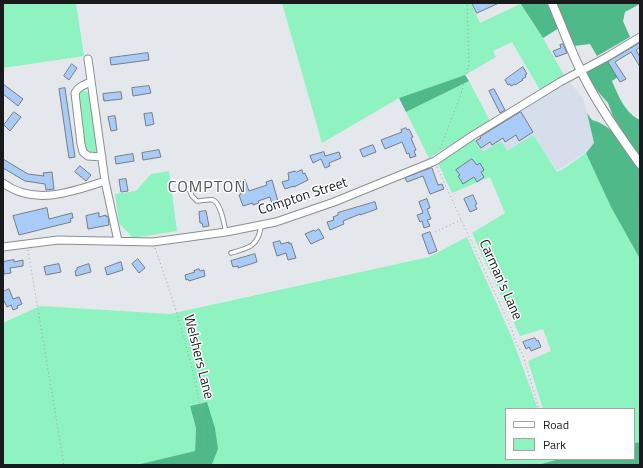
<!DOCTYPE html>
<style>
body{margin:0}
#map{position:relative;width:643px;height:468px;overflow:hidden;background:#e4e8ed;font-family:"Titillium Web",sans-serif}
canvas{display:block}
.frame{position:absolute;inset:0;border:4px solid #181a1c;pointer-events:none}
.legend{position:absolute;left:505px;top:408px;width:130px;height:52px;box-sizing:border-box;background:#fff;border:1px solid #a3a3a4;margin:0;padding:5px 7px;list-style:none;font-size:12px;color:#181a1c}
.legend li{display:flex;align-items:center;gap:8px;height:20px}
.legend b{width:20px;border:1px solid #a3a3a4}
</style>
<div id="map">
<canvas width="643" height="468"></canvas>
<div class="frame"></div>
<ul class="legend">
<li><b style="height:5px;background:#fff"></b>Road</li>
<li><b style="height:11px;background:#8ef2c1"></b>Park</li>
</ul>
</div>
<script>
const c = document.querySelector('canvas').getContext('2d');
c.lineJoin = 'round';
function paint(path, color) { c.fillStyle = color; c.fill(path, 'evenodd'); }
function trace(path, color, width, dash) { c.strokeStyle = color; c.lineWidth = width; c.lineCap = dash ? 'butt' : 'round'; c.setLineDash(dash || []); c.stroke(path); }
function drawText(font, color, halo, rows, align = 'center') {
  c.font = font + ' "Titillium Web",sans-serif'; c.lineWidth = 3; c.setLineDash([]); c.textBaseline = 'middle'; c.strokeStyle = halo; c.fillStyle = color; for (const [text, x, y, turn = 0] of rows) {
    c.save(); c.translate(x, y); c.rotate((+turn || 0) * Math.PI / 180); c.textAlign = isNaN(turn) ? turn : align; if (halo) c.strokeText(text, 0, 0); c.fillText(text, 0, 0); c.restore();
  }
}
const built = new Path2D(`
 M 570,82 L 584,101 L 594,143 L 586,152 L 557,171 L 549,158 L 507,151 L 483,152 L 474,138 L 555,89 Z`);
const green = new Path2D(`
 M 3,3 L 76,3 L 84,56 L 3,68 Z
 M 282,3 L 471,3 L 480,23 L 520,4 L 543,38 L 564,75 L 540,90 L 512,42 L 493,51 L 496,57 L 465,75 L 399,98 L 322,143 Z
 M 469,81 L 490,121 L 429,158 L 406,112 Z
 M 80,91 L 85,91 L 89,93 L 97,151 L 91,154 L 86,151 L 78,95 Z
 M 533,135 L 557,172 L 565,168 L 586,153 L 611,207 L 640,259 L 640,442 L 634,443 L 634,409 L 543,409 L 528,361 L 551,351 L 543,329 L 520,336 L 472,233 L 505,213 L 490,177 L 452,193 L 438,163 L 474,138 L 483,152 L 501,141 L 507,151 Z
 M 169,171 L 177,231 L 133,238 L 119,223 L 115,194 L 136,191 L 151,174 Z
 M 467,237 L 512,338 L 538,409 L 506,409 L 506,459 L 555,459 L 555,460 L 538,465 L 209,465 L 212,464 L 215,428 L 206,402 L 190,406 L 196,428 L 195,451 L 136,465 L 3,465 L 3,323 L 40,306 L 170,314 L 429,257 Z`);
const forest = new Path2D(`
 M 520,3 L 547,3 L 559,28 L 543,38 Z
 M 556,3 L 640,3 L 640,4 L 625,12 L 623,21 L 630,37 L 597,56 L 590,44 L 574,46 Z
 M 607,60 L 618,77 L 612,81 C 618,95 625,113 640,120 L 640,259 L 611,207 L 586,153 L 594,143 L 587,113 L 592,120 C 603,123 611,129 618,138 L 624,134 L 613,116 L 608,103 L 593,86 L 588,77 L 587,70 Z
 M 465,75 L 469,81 L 406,112 L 399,98 Z
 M 207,402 L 215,428 L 218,449 L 212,464 L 209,465 L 136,465 L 195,451 L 196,428 L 190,406 Z
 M 640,442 L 640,465 L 538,465 L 559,459 L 634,459 L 634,443 Z`);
const building = new Path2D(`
 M 472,3 L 499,3 L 477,13 Z
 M 640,43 L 640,47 L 636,50 L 640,57 L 640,67 L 631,52 L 615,62 L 626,79 L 620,82 L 608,62 Z
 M 563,44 L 567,53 L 556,57 L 553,51 L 561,48 L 560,45 Z
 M 148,53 L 149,60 L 111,65 L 110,58 Z
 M 72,64 L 77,68 L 69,80 L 64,76 Z
 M 523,67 L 527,74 L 525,75 L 526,77 L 522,79 L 523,80 L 515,85 L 515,84 L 511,86 L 510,84 L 508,85 L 505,80 Z
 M 3,84 L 23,99 L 18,106 L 3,94 Z
 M 149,86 L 151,93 L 133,96 L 132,88 Z
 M 65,88 L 75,157 L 69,158 L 59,89 Z
 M 494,89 L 505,110 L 500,113 L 489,91 Z
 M 121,92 L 122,99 L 104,101 L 103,94 Z
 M 14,112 L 21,117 L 10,131 L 4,125 Z
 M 521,112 L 533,132 L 519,141 L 516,135 L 505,142 L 503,138 L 492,145 L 490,142 L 481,148 L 476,141 L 481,138 L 480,137 Z
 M 152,113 L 154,124 L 146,126 L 144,114 Z
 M 115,116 L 117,130 L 111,131 L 108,117 Z
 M 406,128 L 407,130 L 409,129 L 413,137 L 411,138 L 416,150 L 414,151 L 416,156 L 410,158 L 409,153 L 407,154 L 402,142 L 385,149 L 381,140 L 402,132 L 401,130 Z
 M 373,145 L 376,152 L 363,157 L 360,150 Z
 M 159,150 L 161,157 L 143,160 L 142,153 Z
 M 324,152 L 325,156 L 339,152 L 341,158 L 329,163 L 330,166 L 325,168 L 321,159 L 313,163 L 310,156 Z
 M 133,154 L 134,161 L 116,164 L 115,157 Z
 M 3,159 L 28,174 L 44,176 L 43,173 L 52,172 L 54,189 L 46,190 L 45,184 L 25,181 L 3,168 Z
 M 472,159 L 477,165 L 480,163 L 484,170 L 481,172 L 484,177 L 477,182 L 474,177 L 463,184 L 458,176 L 460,175 L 456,170 Z
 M 80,166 L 91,175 L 86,181 L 75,172 Z
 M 432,168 L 438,185 L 442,184 L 444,189 L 430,194 L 423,176 L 407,182 L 405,178 Z
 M 302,170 L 303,174 L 305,173 L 308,180 L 294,187 L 294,186 L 285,189 L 282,182 L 289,180 L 288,173 L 295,171 L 296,172 Z
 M 126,179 L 128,191 L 121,192 L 119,180 Z
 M 245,180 L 249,191 L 267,185 L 266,182 L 272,180 L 279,205 L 273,207 L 270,197 L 258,201 L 259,203 L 253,205 L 253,203 L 243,206 L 239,195 L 241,194 L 237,183 Z
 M 473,195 L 477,204 L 475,205 L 477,209 L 470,212 L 464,199 Z
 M 427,199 L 430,208 L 427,209 L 431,219 L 427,220 L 430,226 L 424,228 L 422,221 L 420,222 L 417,215 L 423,213 L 419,202 Z
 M 375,202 L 377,209 L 360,215 L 360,214 L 343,221 L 344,224 L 330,230 L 327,222 L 334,220 L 333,217 L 338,215 L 338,213 Z
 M 47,208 L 49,219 L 72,213 L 73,218 L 70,219 L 71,222 L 19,235 L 13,216 Z
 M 206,211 L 209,226 L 203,227 L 202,223 L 200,223 L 199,212 Z
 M 99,213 L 99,217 L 106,215 L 106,217 L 108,216 L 109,225 L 88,229 L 86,216 Z
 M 319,229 L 324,238 L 311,244 L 305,234 L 314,230 L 315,231 Z
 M 430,232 L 437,251 L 429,254 L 422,235 Z
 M 280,241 L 281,244 L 289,242 L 289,244 L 291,243 L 296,258 L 288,260 L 286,253 L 277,256 L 273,243 Z
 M 255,254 L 257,262 L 238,268 L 238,266 L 233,267 L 231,261 Z
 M 138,259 L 145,268 L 139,273 L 132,264 Z
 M 14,260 L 14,262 L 23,260 L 23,266 L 10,268 L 11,273 L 4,274 L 3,262 Z
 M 121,262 L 123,270 L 107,275 L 105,268 Z
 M 59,264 L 61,272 L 46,275 L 44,267 Z
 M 89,264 L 91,272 L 76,276 L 75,271 L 77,270 L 77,268 Z
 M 199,269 L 200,271 L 204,270 L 205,276 L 189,281 L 188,279 L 186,280 L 185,275 L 195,272 L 194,271 Z
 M 9,289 L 13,299 L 19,297 L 22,304 L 17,306 L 18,308 L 13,310 L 11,305 L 7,307 L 3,299 L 3,292 Z
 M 535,338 L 537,341 L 538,340 L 541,347 L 531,351 L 529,347 L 526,349 L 523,342 Z`);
const path = new Path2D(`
 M 440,149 L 461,94 L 469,64 L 467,3
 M 437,167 L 512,330 L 515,341 L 523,355 L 539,409
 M 435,232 L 461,220
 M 155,248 C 172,297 188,345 198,396 C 202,417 206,436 202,457 L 181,465
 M 28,250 L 64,465
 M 557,459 L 559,465
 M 626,465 L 640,461`);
const service = new Path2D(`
 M 189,189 L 192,196 L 197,201 C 202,201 208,199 213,200 C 221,203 224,224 226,232
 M 231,253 C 249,248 259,246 261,225`);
const minor = new Path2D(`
 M 88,59 L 105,181 L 118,241
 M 91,82 C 84,85 79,86 75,93 L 81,144 L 83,152 L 88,156 L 102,157
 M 3,183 C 34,206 72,192 105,181
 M 3,247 L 58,240 L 153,242 L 226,232 L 276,222 L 334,202 L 435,161 L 472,136 L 560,82 L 607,57 L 640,37`);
const tertiary = new Path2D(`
 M 552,3 C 562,26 570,49 581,71 C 597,104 619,134 640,164`);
const streetNames = [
 ["Compton Street",303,197,-18],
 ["Carman's Lane",500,280,66],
 ["Welshers Lane",198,357,76]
];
const quarterNames = [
 ["COMPTON",207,188]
];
paint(built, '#d5deea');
paint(green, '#8ef2c1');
paint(forest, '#4fb98a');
paint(building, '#a9cbf8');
trace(building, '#787c81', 1);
trace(service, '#8a8e93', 5.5);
trace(minor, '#8a8e93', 9);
trace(tertiary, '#8a8e93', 10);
trace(path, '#9ea1a5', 1, [1, 3]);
trace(service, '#fff', 3.5);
trace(minor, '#fff', 7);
trace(tertiary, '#fff', 8);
drawText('14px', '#181a1c', '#fff', streetNames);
c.letterSpacing = '1px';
drawText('16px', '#505458', '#fff', quarterNames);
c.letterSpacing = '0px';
</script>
